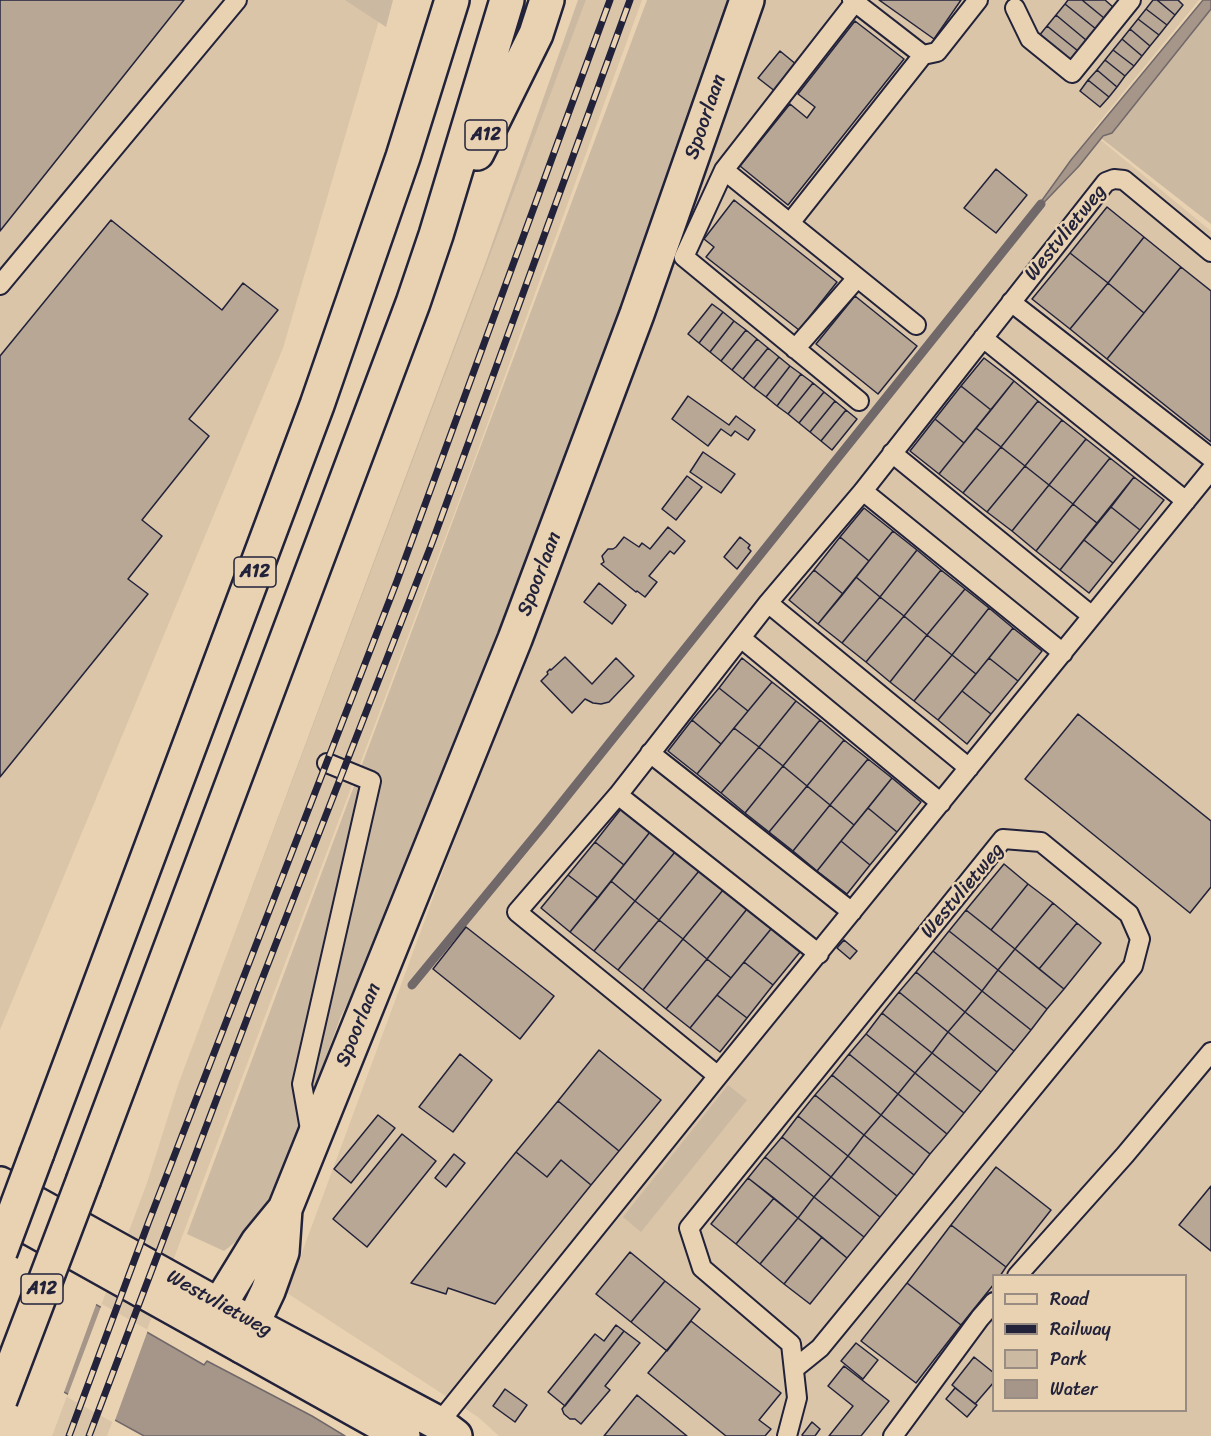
<!DOCTYPE html>
<style>
body{margin:0}
#map{position:relative;width:1211px;height:1436px;overflow:hidden;background:#e9d2b2;font-family:Sriracha,sans-serif}
canvas{display:block}
.legend{position:absolute;left:992px;top:1274px;width:195px;height:138px;box-sizing:border-box;background:#e9d2b2;border:2px solid #998c82;margin:0;padding:8px 10px;list-style:none;font-size:18px;color:#22223b}
.legend li{display:flex;align-items:center;gap:12px;height:30px}
.legend b{width:30px;border:2px solid #998c82}
</style>
<div id="map">
<canvas width="1211" height="1436"></canvas>
<ul class="legend">
<li><b style="height:8px;background:#e9d2b2"></b>Road</li>
<li><b style="height:8px;background:#22223b"></b>Railway</li>
<li><b style="height:16px;background:#ccb9a1"></b>Park</li>
<li><b style="height:16px;background:#a59689"></b>Water</li>
</ul>
</div>
<script>
const c = document.querySelector('canvas').getContext('2d');
c.lineJoin = 'round';
function paint(path, color) { c.fillStyle = color; c.fill(path, 'evenodd'); }
function trace(path, color, width, dash) { c.strokeStyle = color; c.lineWidth = width; c.lineCap = dash ? 'butt' : 'round'; c.setLineDash(dash || []); c.stroke(path); }
function drawText(font, color, halo, rows, align = 'center') {
  c.font = font + ' Sriracha,sans-serif'; c.lineWidth = 5; c.setLineDash([]); c.textBaseline = 'middle'; c.strokeStyle = halo; c.fillStyle = color; for (const [text, x, y, turn = 0] of rows) {
    c.save(); c.translate(x, y); c.rotate((+turn || 0) * Math.PI / 180); c.textAlign = isNaN(turn) ? turn : align; if (halo) c.strokeText(text, 0, 0); c.fillText(text, 0, 0); c.restore();
  }
}
const built = new Path2D(`
 M 0,0 L 385,0 L 283,348 L 0,1030 Z
 M 586,0 L 642,0 L 468,477 L 107,1436 L 52,1436 L 147,1183 L 178,1085 Z
 M 765,0 L 1199,0 L 1091,132 L 1211,231 L 1211,1436 L 499,1436 L 478,1417 L 287,1293 ZM 994,1276 L 1186,1276 L 1186,1410 L 994,1410 Z`);
const green = new Path2D(`
 M 345,0 L 393,0 L 386,27 Z
 M 578,0 L 586,0 L 178,1085 L 485,264 Z
 M 647,0 L 733,0 L 495,645 L 378,945 L 341,1016 L 280,1181 L 258,1224 L 224,1251 L 187,1234 Z
 M 1211,9 L 1211,224 L 1101,138 L 1112,133 Z
 M 728,1085 L 747,1100 L 641,1232 L 623,1217 Z`);
const water = new Path2D(`
 M 1203,0 L 1211,0 L 1211,9 L 1112,133 L 1103,136 L 1079,166 L 1030,217 L 1071,160 Z
 M 0,1253 L 145,1331 L 204,1365 L 207,1361 L 312,1416 L 345,1436 L 144,1436 L 0,1357 Z`);
const pier = new Path2D(`
 M 0,1250 L 97,1302 L 63,1395 L 0,1360 Z
 M 102,1304 L 148,1330 L 114,1423 L 67,1397 Z`);
const stream = new Path2D(`
 M 412,985 L 543,826 L 1041,204`);
const building = new Path2D(`
 M 0,0 L 184,0 L 0,231 Z
 M 879,0 L 961,0 L 934,39 Z
 M 1068,0 L 1082,0 L 1104,18 L 1096,29 L 1065,4 Z
 M 1082,0 L 1105,0 L 1113,7 L 1104,18 Z
 M 1153,0 L 1157,0 L 1175,15 L 1167,25 L 1146,9 Z
 M 1157,0 L 1178,0 L 1183,5 L 1175,15 Z
 M 1065,4 L 1096,29 L 1086,40 L 1056,15 Z
 M 1146,9 L 1167,25 L 1159,35 L 1138,19 Z
 M 1056,15 L 1086,40 L 1078,51 L 1047,26 Z
 M 1138,19 L 1159,35 L 1150,46 L 1130,29 Z
 M 855,21 L 904,59 L 788,205 L 740,166 L 790,104 L 807,118 L 815,107 L 798,94 Z
 M 1047,26 L 1078,51 L 1069,62 L 1038,37 Z
 M 1130,29 L 1150,46 L 1142,56 L 1122,39 Z
 M 1122,39 L 1142,56 L 1134,66 L 1113,50 Z
 M 1113,50 L 1134,66 L 1125,76 L 1105,60 Z
 M 780,51 L 797,65 L 776,92 L 758,78 Z
 M 1105,60 L 1125,76 L 1117,87 L 1097,70 Z
 M 1097,70 L 1117,87 L 1109,97 L 1088,80 Z
 M 1088,80 L 1109,97 L 1100,107 L 1080,91 Z
 M 996,169 L 1027,195 L 996,233 L 964,208 Z
 M 734,200 L 837,282 L 799,330 L 706,257 L 714,247 L 704,239 Z
 M 1107,207 L 1144,237 L 1108,283 L 1070,253 Z
 M 111,220 L 222,310 L 243,283 L 278,310 L 189,419 L 209,436 L 142,520 L 162,536 L 128,579 L 148,594 L 0,777 L 0,356 Z
 M 1144,237 L 1181,267 L 1144,313 L 1108,283 Z
 M 1070,253 L 1108,283 L 1070,329 L 1032,299 Z
 M 1181,267 L 1211,291 L 1211,442 L 1107,359 Z
 M 1108,283 L 1144,313 L 1107,359 L 1070,329 Z
 M 855,296 L 917,346 L 878,394 L 816,344 Z
 M 712,304 L 723,312 L 699,343 L 688,334 Z
 M 723,312 L 734,321 L 710,352 L 699,343 Z
 M 734,321 L 746,330 L 721,361 L 710,352 Z
 M 746,330 L 757,339 L 732,370 L 721,361 Z
 M 757,339 L 768,348 L 743,379 L 732,370 Z
 M 768,348 L 779,357 L 754,388 L 743,379 Z
 M 779,357 L 790,366 L 766,397 L 754,388 Z
 M 984,358 L 1014,381 L 991,410 L 961,386 Z
 M 790,366 L 801,374 L 777,406 L 766,397 Z
 M 801,374 L 813,383 L 788,414 L 777,406 Z
 M 1014,381 L 1038,401 L 1001,447 L 976,428 Z
 M 813,383 L 824,392 L 799,423 L 788,414 Z
 M 961,386 L 991,410 L 964,443 L 935,419 Z
 M 824,392 L 835,401 L 810,432 L 799,423 Z
 M 688,396 L 729,425 L 736,416 L 755,430 L 748,440 L 735,431 L 731,436 L 721,429 L 708,446 L 672,419 Z
 M 835,401 L 846,410 L 821,441 L 810,432 Z
 M 1038,401 L 1062,420 L 1025,466 L 1001,447 Z
 M 846,410 L 857,419 L 832,450 L 821,441 Z
 M 935,419 L 964,443 L 939,474 L 910,451 Z
 M 1062,420 L 1086,439 L 1049,485 L 1025,466 Z
 M 976,428 L 1001,447 L 963,493 L 939,474 Z
 M 1086,439 L 1110,458 L 1073,504 L 1049,485 Z
 M 1001,447 L 1025,466 L 987,512 L 963,493 Z
 M 703,452 L 735,474 L 721,493 L 690,472 Z
 M 1110,458 L 1134,477 L 1097,523 L 1073,504 Z
 M 1025,466 L 1049,485 L 1012,531 L 987,512 Z
 M 687,476 L 702,487 L 676,520 L 662,509 Z
 M 1134,477 L 1164,500 L 1140,530 L 1111,507 Z
 M 1049,485 L 1073,504 L 1036,551 L 1012,531 Z
 M 1073,504 L 1097,523 L 1060,570 L 1036,551 Z
 M 1111,507 L 1140,530 L 1113,563 L 1084,540 Z
 M 864,508 L 893,531 L 869,561 L 840,537 Z
 M 668,527 L 685,541 L 674,554 L 670,551 L 649,576 L 657,582 L 645,597 L 637,591 L 636,592 L 601,564 L 604,562 L 602,556 L 608,549 L 613,549 L 616,547 L 624,537 L 639,547 L 642,543 L 650,549 Z
 M 893,531 L 917,550 L 880,597 L 856,577 Z
 M 740,537 L 750,545 L 748,548 L 751,551 L 737,569 L 724,557 Z
 M 840,537 L 869,561 L 843,594 L 814,570 Z
 M 1084,540 L 1113,563 L 1089,593 L 1060,570 Z
 M 917,550 L 941,570 L 904,616 L 880,597 Z
 M 814,570 L 843,594 L 818,624 L 789,600 Z
 M 941,570 L 965,589 L 927,635 L 904,616 Z
 M 856,577 L 880,597 L 842,643 L 818,624 Z
 M 599,583 L 626,605 L 612,624 L 584,602 Z
 M 965,589 L 989,608 L 952,655 L 927,635 Z
 M 880,597 L 904,616 L 866,662 L 842,643 Z
 M 989,608 L 1013,628 L 976,674 L 952,655 Z
 M 904,616 L 927,635 L 890,682 L 866,662 Z
 M 1013,628 L 1042,651 L 1018,681 L 989,658 Z
 M 927,635 L 952,655 L 914,701 L 890,682 Z
 M 952,655 L 976,674 L 938,720 L 914,701 Z
 M 565,657 L 592,684 L 616,658 L 634,676 L 609,702 L 601,704 L 593,703 L 585,699 L 572,713 L 541,681 L 548,674 L 547,672 L 550,669 L 551,670 Z
 M 742,658 L 772,682 L 748,711 L 719,688 Z
 M 989,658 L 1018,681 L 991,714 L 962,691 Z
 M 772,682 L 796,701 L 759,747 L 734,728 Z
 M 719,688 L 748,711 L 721,744 L 692,720 Z
 M 962,691 L 991,714 L 967,744 L 938,720 Z
 M 796,701 L 820,720 L 783,766 L 759,747 Z
 M 1078,714 L 1211,821 L 1211,887 L 1190,913 L 1025,779 Z
 M 692,720 L 721,744 L 697,774 L 668,751 Z
 M 820,720 L 844,740 L 807,786 L 783,766 Z
 M 734,728 L 759,747 L 721,793 L 697,774 Z
 M 844,740 L 868,759 L 830,805 L 807,786 Z
 M 759,747 L 783,766 L 745,813 L 721,793 Z
 M 868,759 L 892,778 L 854,825 L 830,805 Z
 M 783,766 L 807,786 L 769,832 L 745,813 Z
 M 892,778 L 921,802 L 897,832 L 868,808 Z
 M 807,786 L 830,805 L 793,851 L 769,832 Z
 M 830,805 L 854,825 L 817,871 L 793,851 Z
 M 868,808 L 897,832 L 870,865 L 841,841 Z
 M 621,809 L 650,832 L 624,865 L 595,842 Z
 M 650,832 L 675,852 L 635,901 L 611,881 Z
 M 841,841 L 870,865 L 847,894 L 817,871 Z
 M 595,842 L 624,865 L 598,898 L 568,875 Z
 M 675,852 L 699,871 L 659,920 L 635,901 Z
 M 1004,864 L 1028,884 L 991,930 L 966,910 Z
 M 699,871 L 723,890 L 683,939 L 659,920 Z
 M 568,875 L 598,898 L 570,932 L 541,908 Z
 M 611,881 L 635,901 L 594,951 L 570,932 Z
 M 1028,884 L 1053,903 L 1015,949 L 991,930 Z
 M 723,890 L 747,909 L 707,959 L 683,939 Z
 M 635,901 L 659,920 L 618,970 L 594,951 Z
 M 1053,903 L 1077,923 L 1039,969 L 1015,949 Z
 M 747,909 L 771,929 L 731,978 L 707,959 Z
 M 966,910 L 1015,949 L 998,970 L 949,931 Z
 M 659,920 L 683,939 L 643,990 L 618,970 Z
 M 1077,923 L 1101,943 L 1064,989 L 1039,969 Z
 M 466,927 L 554,996 L 520,1039 L 433,969 Z
 M 771,929 L 800,952 L 773,985 L 744,962 Z
 M 949,931 L 998,970 L 982,991 L 933,951 Z
 M 683,939 L 707,959 L 666,1009 L 643,990 Z
 M 844,940 L 857,951 L 850,959 L 837,948 Z
 M 1015,949 L 1064,989 L 1047,1009 L 998,970 Z
 M 933,951 L 982,991 L 965,1012 L 916,972 Z
 M 707,959 L 731,978 L 690,1028 L 666,1009 Z
 M 744,962 L 773,985 L 747,1018 L 717,995 Z
 M 998,970 L 1047,1009 L 1031,1030 L 982,991 Z
 M 916,972 L 965,1012 L 948,1032 L 899,992 Z
 M 982,991 L 1031,1030 L 1014,1051 L 965,1012 Z
 M 899,992 L 948,1032 L 932,1053 L 882,1013 Z
 M 717,995 L 747,1018 L 720,1052 L 690,1028 Z
 M 965,1012 L 1014,1051 L 997,1072 L 948,1032 Z
 M 882,1013 L 932,1053 L 915,1073 L 866,1034 Z
 M 948,1032 L 997,1072 L 981,1092 L 932,1053 Z
 M 866,1034 L 915,1073 L 898,1094 L 849,1054 Z
 M 599,1050 L 661,1100 L 619,1151 L 558,1101 Z
 M 932,1053 L 981,1092 L 964,1113 L 915,1073 Z
 M 460,1054 L 492,1080 L 453,1132 L 419,1107 Z
 M 849,1054 L 898,1094 L 881,1115 L 832,1075 Z
 M 915,1073 L 964,1113 L 947,1134 L 898,1094 Z
 M 832,1075 L 881,1115 L 864,1135 L 815,1095 Z
 M 898,1094 L 947,1134 L 930,1154 L 881,1115 Z
 M 815,1095 L 864,1135 L 848,1156 L 798,1116 Z
 M 558,1101 L 619,1151 L 591,1185 L 561,1160 L 547,1177 L 516,1152 Z
 M 378,1115 L 395,1128 L 351,1183 L 334,1169 Z
 M 881,1115 L 930,1154 L 914,1175 L 864,1135 Z
 M 798,1116 L 848,1156 L 831,1177 L 782,1137 Z
 M 402,1134 L 436,1161 L 367,1247 L 333,1219 Z
 M 864,1135 L 914,1175 L 897,1196 L 848,1156 Z
 M 782,1137 L 831,1177 L 814,1197 L 765,1157 Z
 M 516,1152 L 547,1177 L 561,1160 L 591,1185 L 495,1304 L 448,1288 L 446,1294 L 411,1283 Z
 M 454,1154 L 465,1163 L 446,1187 L 435,1178 Z
 M 848,1156 L 897,1196 L 880,1217 L 831,1177 Z
 M 765,1157 L 814,1197 L 798,1218 L 748,1178 Z
 M 996,1167 L 1051,1210 L 1006,1267 L 951,1225 Z
 M 831,1177 L 880,1217 L 864,1237 L 814,1197 Z
 M 748,1178 L 774,1198 L 736,1244 L 711,1224 Z
 M 1211,1186 L 1211,1251 L 1179,1225 Z
 M 814,1197 L 864,1237 L 847,1258 L 798,1218 Z
 M 774,1198 L 798,1218 L 760,1264 L 736,1244 Z
 M 798,1218 L 822,1237 L 784,1284 L 760,1264 Z
 M 951,1225 L 1006,1267 L 1000,1276 L 994,1276 L 994,1284 L 961,1325 L 907,1283 Z
 M 822,1237 L 847,1258 L 810,1304 L 784,1284 Z
 M 630,1252 L 665,1281 L 631,1322 L 596,1294 Z
 M 665,1281 L 700,1309 L 667,1351 L 631,1322 Z
 M 907,1283 L 961,1325 L 916,1383 L 861,1341 Z
 M 691,1321 L 781,1393 L 759,1420 L 771,1429 L 765,1436 L 726,1436 L 648,1373 Z
 M 616,1325 L 624,1331 L 565,1406 L 548,1392 L 595,1334 L 604,1341 Z
 M 624,1331 L 640,1343 L 639,1344 L 605,1386 L 610,1390 L 581,1424 L 575,1419 L 570,1419 L 564,1414 L 562,1409 Z
 M 856,1343 L 878,1360 L 863,1379 L 841,1361 Z
 M 974,1357 L 994,1373 L 994,1382 L 975,1404 L 952,1385 Z
 M 844,1366 L 889,1401 L 861,1436 L 829,1436 L 853,1406 L 828,1386 Z
 M 955,1388 L 977,1405 L 967,1417 L 946,1399 Z
 M 505,1389 L 527,1405 L 515,1422 L 493,1406 Z
 M 637,1395 L 687,1436 L 604,1436 Z
 M 812,1422 L 820,1429 L 815,1436 L 803,1436 L 802,1435 Z`);
const service = new Path2D(`
 M 852,0 L 923,55
 M 855,2 L 724,170 L 684,257 L 859,401
 M 1015,8 L 1030,39 L 1072,73 L 1131,0
 M 724,170 L 916,325
 M 790,223 L 923,55 L 937,52 L 978,0
 M 0,285 L 237,0
 M 1011,302 L 1211,458
 M 983,338 L 1186,501
 M 795,349 L 857,278
 M 892,453 L 1092,616
 M 863,491 L 1063,653
 M 768,603 L 969,768
 M 741,638 L 941,803
 M 650,753 L 852,912
 M 618,795 L 819,954
 M 718,1076 L 517,912 L 618,795 L 768,603 L 863,491 L 1106,182 L 1114,179 L 1124,180 L 1211,252
 M 311,1135 L 302,1084 L 371,781 L 327,763
 M 1017,1276 L 1125,1155 L 1211,1052
 M 434,1429 L 718,1076 L 1211,470
 M 787,1436 L 797,1398 L 791,1344 L 702,1268 L 689,1228 L 1003,839 L 1041,842 L 1129,914 L 1140,939 L 1133,966 L 820,1348 L 794,1369
 M 893,1436 L 980,1318 L 994,1302`);
const minor = new Path2D(`
 M 207,1325 L 258,1242 L 285,1209 L 515,639 L 637,314 L 747,0
 M 242,1346 L 268,1291 L 282,1252 L 285,1209`);
const tertiary = new Path2D(`
 M 0,1184 L 252,1324 L 438,1423 L 455,1436
 M 0,1211 L 403,1436`);
const motorway = new Path2D(`
 M 477,153 L 536,34 L 547,0
 M 37,1153 L 317,405 L 403,157 L 452,0
 M 84,1179 L 413,303 L 436,235 L 507,0`);
const rail = new Path2D(`
 M 69,1436 L 149,1221 L 397,581 L 610,0
 M 89,1436 L 259,987 L 432,543 L 630,0`);
const motorwayBridge = new Path2D(`
 M 0,1252 L 37,1153
 M 0,1400 L 84,1179`);
const shields = [
 [486,135,42],
 [255,572,42],
 [42,1289,42]
];
const shieldNames = [
 ["A12",486,135],
 ["A12",255,572],
 ["A12",42,1289]
];
const streetNames = [
 ["Spoorlaan",706,117,-71],
 ["Westvlietweg",1066,233,-51],
 ["Spoorlaan",540,574,-69],
 ["Westvlietweg",963,891,-50],
 ["Spoorlaan",359,1025,-68],
 ["Westvlietweg",219,1304,29]
];
paint(built, '#dac5a9');
paint(green, '#ccb9a1');
paint(water, '#a59689');
trace(water, '#71686a', 1.5);
paint(pier, '#e9d2b2');
trace(stream, '#71686a', 9);
paint(building, '#b7a794');
trace(building, '#22223b', 1.5);
trace(service, '#22223b', 22);
trace(minor, '#22223b', 38);
trace(tertiary, '#22223b', 38);
trace(motorway, '#22223b', 38);
trace(service, '#e9d2b2', 18);
trace(minor, '#e9d2b2', 33);
trace(tertiary, '#e9d2b2', 33);
trace(motorway, '#e9d2b2', 33);
trace(rail, '#22223b', 7);
trace(rail, '#e9d2b2', 4.5, [14]);
trace(motorwayBridge, '#22223b', 38, []);
trace(motorwayBridge, '#e9d2b2', 33);
for (const [x, y, w] of shields) { const box = new Path2D(); box.roundRect(x - w / 2, y - 15, w, 30, 4.5); c.fillStyle = '#e9d2b2'; c.fill(box); trace(box, '#22223b', 1.5); }
drawText('bold 18px', '#22223b', null, shieldNames);
drawText('20px', '#22223b', '#e9d2b2', streetNames);
</script>
